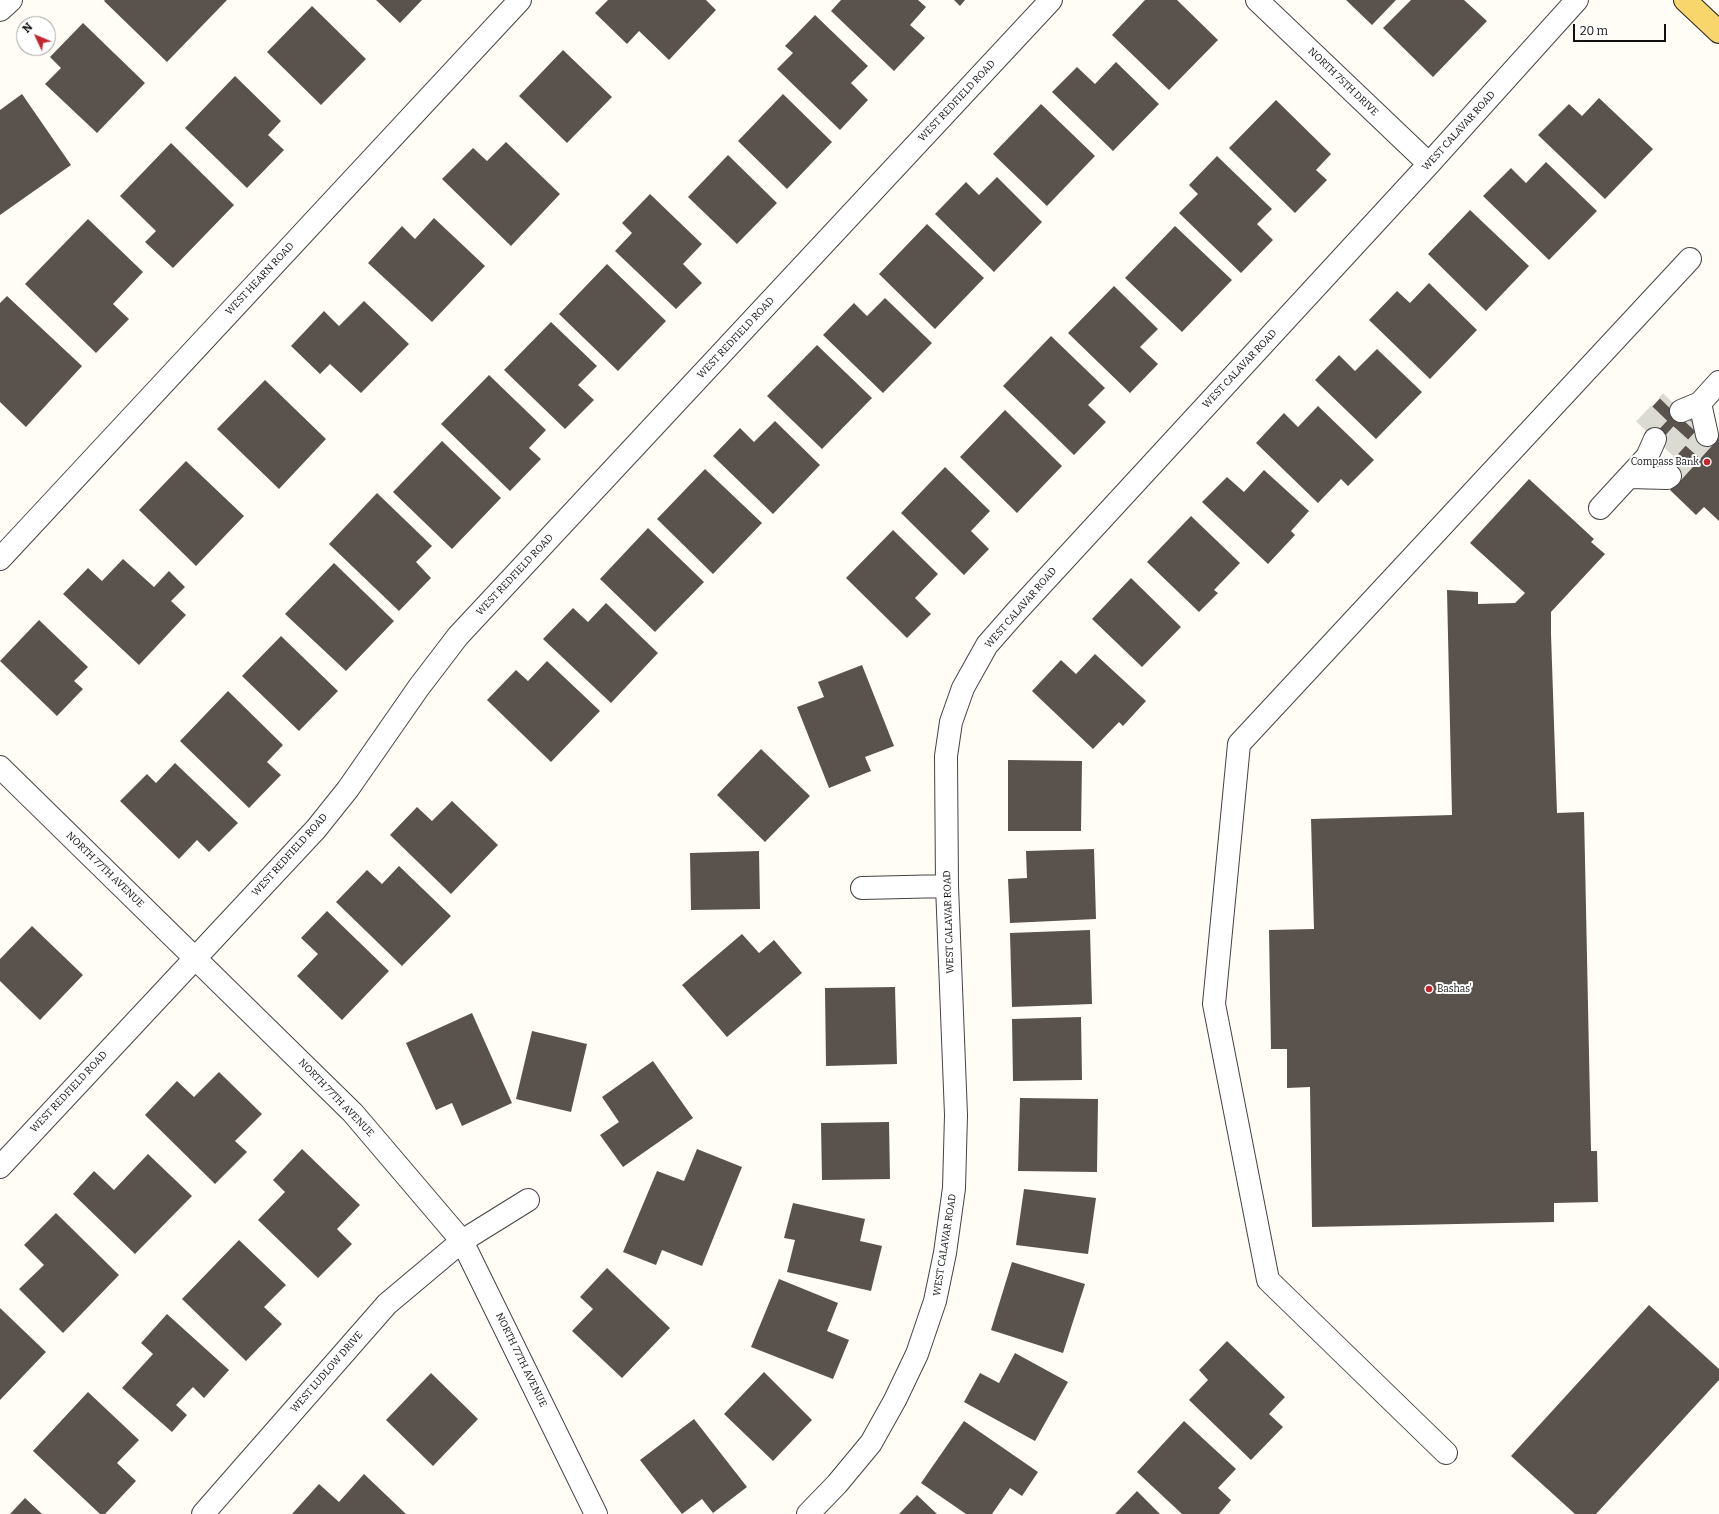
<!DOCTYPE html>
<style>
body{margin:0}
#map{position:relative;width:1719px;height:1514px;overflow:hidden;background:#fffdf5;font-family:Bitter,serif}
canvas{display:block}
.north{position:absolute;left:16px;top:16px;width:40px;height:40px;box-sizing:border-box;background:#fff;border:1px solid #a0a0a0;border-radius:50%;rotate:314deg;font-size:11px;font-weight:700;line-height:16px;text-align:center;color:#111}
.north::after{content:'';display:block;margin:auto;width:14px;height:18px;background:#c4262e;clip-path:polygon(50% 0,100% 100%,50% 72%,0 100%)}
.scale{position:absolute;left:1573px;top:24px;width:93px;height:18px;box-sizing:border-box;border:2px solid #111;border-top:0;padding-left:5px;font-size:12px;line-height:14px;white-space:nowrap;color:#111;-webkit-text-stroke:3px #fff;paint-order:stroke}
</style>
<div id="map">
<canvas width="1719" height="1514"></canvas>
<div class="north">N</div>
<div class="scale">20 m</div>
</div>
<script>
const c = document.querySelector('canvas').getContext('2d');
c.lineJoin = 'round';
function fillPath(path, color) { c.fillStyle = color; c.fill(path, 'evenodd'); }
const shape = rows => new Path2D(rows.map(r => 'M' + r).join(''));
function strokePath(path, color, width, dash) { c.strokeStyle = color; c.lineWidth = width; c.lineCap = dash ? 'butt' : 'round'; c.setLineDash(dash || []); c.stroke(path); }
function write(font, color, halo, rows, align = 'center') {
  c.font = font + ' Bitter,serif'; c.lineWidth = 4; c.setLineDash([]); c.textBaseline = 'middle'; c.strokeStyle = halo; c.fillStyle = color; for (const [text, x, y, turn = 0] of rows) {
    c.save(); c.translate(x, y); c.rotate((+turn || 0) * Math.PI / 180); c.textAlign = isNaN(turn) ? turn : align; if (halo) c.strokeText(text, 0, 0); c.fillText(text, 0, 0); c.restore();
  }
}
const building = shape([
 [105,0,227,0,167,62,104,1],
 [376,0,422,0,400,23],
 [608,0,706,0,716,10,669,60,639,31,627,44,595,13],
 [841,0,918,0,926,7,910,25,925,38,894,71,831,11],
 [954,0,965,0,960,6],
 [1145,0,1177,0,1218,40,1169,90,1112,35],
 [1346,0,1396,0,1372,25],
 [1411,0,1464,0,1487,21,1433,77,1383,28],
 [312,6,366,59,321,105,267,52],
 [815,15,868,66,851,83,868,100,840,130,777,69,793,53,785,46],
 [83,23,145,83,97,133,45,84,61,68,50,57],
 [563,50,612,97,567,143,519,96],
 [1116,62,1159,104,1113,151,1052,92,1077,67,1095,84],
 [235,76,281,121,268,135,284,150,247,188,185,128],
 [22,94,71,165,0,215,0,110],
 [783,94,832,142,787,189,738,141],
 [1599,98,1653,149,1605,199,1538,135,1569,104,1582,116],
 [1276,100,1331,154,1316,170,1327,180,1295,213,1229,148],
 [1041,104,1095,156,1047,206,993,154],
 [506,142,560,194,511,246,442,179,473,148,487,161],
 [171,143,234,205,173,268,145,242,156,231,120,196],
 [728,155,777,203,737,244,688,197],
 [1217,156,1272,209,1257,224,1273,240,1241,273,1179,213,1198,194,1189,185],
 [1546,162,1597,211,1549,260,1483,196,1511,168,1526,183],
 [997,177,1042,222,994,272,935,214,966,182,979,195],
 [650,194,702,244,683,264,702,283,676,309,615,251,632,233,622,223],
 [1470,210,1529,266,1486,311,1428,254],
 [434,218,485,266,432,322,368,263,402,226,415,239],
 [88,219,143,272,113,304,129,319,96,353,25,284],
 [927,224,984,278,935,329,879,274],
 [1175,226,1232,280,1182,332,1125,278],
 [607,264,666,321,618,371,559,314],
 [1429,283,1477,330,1430,379,1369,320,1397,291,1410,303],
 [1114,286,1158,329,1140,347,1158,364,1130,393,1068,333],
 [7,296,82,366,26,427,0,402,0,303],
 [885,298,932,343,883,393,823,335,854,303,867,316],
 [364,301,409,344,361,393,330,364,320,374,291,346,324,311,339,326],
 [551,322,597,366,578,385,594,400,565,429,504,370],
 [1051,336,1105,388,1088,405,1106,422,1074,455,1003,386],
 [817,345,872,398,822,449,767,396],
 [1377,349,1422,392,1376,439,1315,380,1339,355,1355,371],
 [489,375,546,430,529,448,541,459,510,491,441,424],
 [265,380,326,439,279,489,217,429],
 [1663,395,1715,442,1719,437,1719,521,1704,507,1696,515,1670,490,1677,482,1663,470,1675,457,1638,422],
 [1318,406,1374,460,1348,486,1341,479,1318,503,1256,443,1284,413,1298,427],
 [1005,410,1062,466,1017,513,960,457],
 [775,421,820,465,773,514,713,456,740,428,754,442],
 [442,441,501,498,452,549,393,492],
 [186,461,244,516,196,566,139,510],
 [945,467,990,511,971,531,989,549,964,575,901,513],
 [705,469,762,523,713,574,657,519],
 [1264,470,1309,511,1291,531,1295,535,1268,564,1202,502,1227,477,1244,492],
 [1529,479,1594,539,1591,542,1605,554,1551,612,1551,634,1557,813,1584,812,1591,1151,1597,1151,1598,1202,1554,1203,1554,1222,1312,1227,1310,1087,1287,1088,1287,1049,1271,1049,1269,930,1314,929,1311,819,1452,815,1447,590,1478,592,1478,604,1515,603,1525,593,1470,543],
 [377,493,432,546,416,562,431,578,399,611,329,544],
 [1191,516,1240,563,1214,590,1218,593,1199,612,1147,562],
 [648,528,704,582,655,632,600,579],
 [893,530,938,574,915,598,931,614,907,638,846,578],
 [123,559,154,587,169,571,185,587,171,601,186,615,139,665,63,594,88,568,102,581],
 [334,563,394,621,346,671,285,614],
 [1131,578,1181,627,1142,667,1092,619],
 [606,603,658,653,611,703,543,639,573,608,588,622],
 [39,620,88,667,74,681,83,689,57,716,0,661],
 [281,636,338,691,299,731,242,676],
 [1095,654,1146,701,1123,726,1119,722,1093,749,1032,691,1061,660,1076,674],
 [547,661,600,711,551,762,487,700,516,670,528,681],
 [862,665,894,746,865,757,871,771,829,788,797,707,824,697,818,682],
 [228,691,283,745,267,762,281,775,249,808,180,741],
 [761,749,810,796,765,842,717,795],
 [1008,760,1082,761,1081,831,1008,831],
 [175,763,238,823,209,852,197,840,179,859,120,801,147,774,156,783],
 [452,801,498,845,451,894,390,835,417,807,432,821],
 [1094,849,1096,919,1010,923,1008,879,1027,878,1026,851],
 [759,851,760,909,691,910,690,853],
 [399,866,451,916,402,966,336,902,367,870,382,884],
 [327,911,389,971,342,1020,297,976,318,954,301,938],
 [32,926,83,975,40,1020,0,981,0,959],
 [1090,930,1092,1004,1012,1007,1010,933],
 [742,934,759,953,774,940,802,973,727,1037,682,985],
 [895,987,897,1064,826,1066,825,988],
 [472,1013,512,1103,462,1126,452,1103,436,1110,406,1043],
 [1081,1017,1082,1080,1013,1081,1012,1019],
 [532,1031,587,1044,571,1112,516,1099],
 [653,1061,693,1118,623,1167,600,1135,619,1122,602,1097],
 [219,1072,262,1114,235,1141,247,1152,215,1184,145,1115,177,1081,194,1097],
 [1020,1098,1098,1099,1097,1172,1018,1171],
 [889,1122,890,1179,822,1180,821,1123],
 [302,1149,360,1205,337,1229,352,1244,318,1278,258,1220,285,1192,273,1180],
 [697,1149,742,1167,702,1266,662,1250,656,1265,623,1252,657,1171,684,1181],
 [148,1154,192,1196,135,1254,73,1194,94,1171,114,1190],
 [1024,1189,1096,1198,1088,1254,1016,1245],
 [793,1203,865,1219,860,1241,882,1246,871,1291,787,1272,795,1240,784,1238],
 [56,1213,119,1275,63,1333,19,1289,44,1265,24,1245],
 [239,1240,286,1285,264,1307,282,1324,246,1361,182,1299],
 [1012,1262,1085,1284,1063,1353,991,1330],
 [607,1268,670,1328,622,1378,572,1331,593,1309,580,1297],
 [779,1279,838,1303,827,1331,849,1340,833,1379,751,1347],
 [1649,1305,1719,1369,1719,1380,1596,1514,1575,1514,1511,1456],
 [0,1308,46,1352,0,1400],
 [167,1314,229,1370,204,1398,193,1387,176,1405,187,1415,172,1432,122,1388,153,1354,141,1343],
 [1227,1341,1285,1397,1269,1414,1283,1427,1251,1460,1189,1400,1208,1380,1199,1370],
 [1015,1353,1068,1382,1035,1441,964,1402,980,1373,999,1383],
 [764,1372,812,1420,773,1461,724,1414],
 [431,1373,478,1419,433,1466,386,1420],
 [88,1392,139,1440,117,1463,136,1481,105,1514,100,1514,33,1451],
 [694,1419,747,1487,713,1513,702,1499,682,1514,640,1460],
 [964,1421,1038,1472,1022,1496,1010,1488,992,1514,966,1514,921,1483],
 [1184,1421,1236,1469,1218,1488,1231,1500,1219,1514,1182,1514,1137,1472],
 [364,1474,406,1514,292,1514,319,1484,339,1502],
 [1137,1491,1160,1514,1115,1514],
 [917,1495,937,1514,899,1514],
 [25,1498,42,1514,10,1514]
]);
const minorTunnel = shape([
 [1644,429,1671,401],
 [1667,450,1692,422],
 [1670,476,1707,435]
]);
const minor = shape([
 [1257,0,1429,164],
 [0,10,11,0],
 [1700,403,1707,435],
 [1681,411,1700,403,1719,382],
 [1629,477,1667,478,1670,476],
 [1600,508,1647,457,1655,439],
 [0,559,520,0],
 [0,767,353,1113,462,1241,596,1514],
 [862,888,947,886],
 [0,1167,316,829,348,789,419,687,458,636,1051,0],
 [1446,1453,1268,1280,1214,1004,1239,744,1690,259],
 [203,1514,387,1304,462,1241,528,1200],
 [808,1514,837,1484,871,1443,895,1400,917,1354,935,1301,945,1253,954,1188,956,1115,947,886,946,756,951,722,963,688,987,645,1016,612,1429,164,1577,0]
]);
const major = shape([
 [1685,0,1719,32]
]);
const markers = [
 [1707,462,4,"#c4262e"],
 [1429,989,4,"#c4262e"]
];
const streetNames = [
 ["NORTH 75TH DRIVE",1343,82,44],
 ["WEST REDFIELD ROAD",957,101,-47],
 ["WEST CALAVAR ROAD",1459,131,-48],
 ["WEST HEARN ROAD",260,279,-47],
 ["WEST REDFIELD ROAD",736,338,-47],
 ["WEST CALAVAR ROAD",1240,369,-47],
 ["WEST REDFIELD ROAD",515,575,-47],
 ["WEST CALAVAR ROAD",1021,608,-49],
 ["WEST REDFIELD ROAD",290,855,-48],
 ["NORTH 77TH AVENUE",105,870,44],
 ["WEST CALAVAR ROAD",949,922,-92],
 ["WEST REDFIELD ROAD",69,1092,-47],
 ["NORTH 77TH AVENUE",336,1098,46],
 ["WEST CALAVAR ROAD",945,1245,-81],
 ["NORTH 77TH AVENUE",521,1360,64],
 ["WEST LUDLOW DRIVE",327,1372,-49]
];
const poiNames = [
 ["Compass Bank",1699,462],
 ["Bashas'",1437,989,"left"]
];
fillPath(building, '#5a524d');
strokePath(minorTunnel, '#dbdad3', 22, [22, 11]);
strokePath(minor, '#444', 24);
strokePath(major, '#222', 24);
strokePath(minor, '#fff', 22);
strokePath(major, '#f9d66b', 22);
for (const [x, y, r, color] of markers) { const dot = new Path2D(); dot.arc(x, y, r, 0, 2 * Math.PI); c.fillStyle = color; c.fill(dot); strokePath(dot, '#fff', 1.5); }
write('10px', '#111', '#fff', streetNames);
write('10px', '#111', '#fff', poiNames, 'right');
</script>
